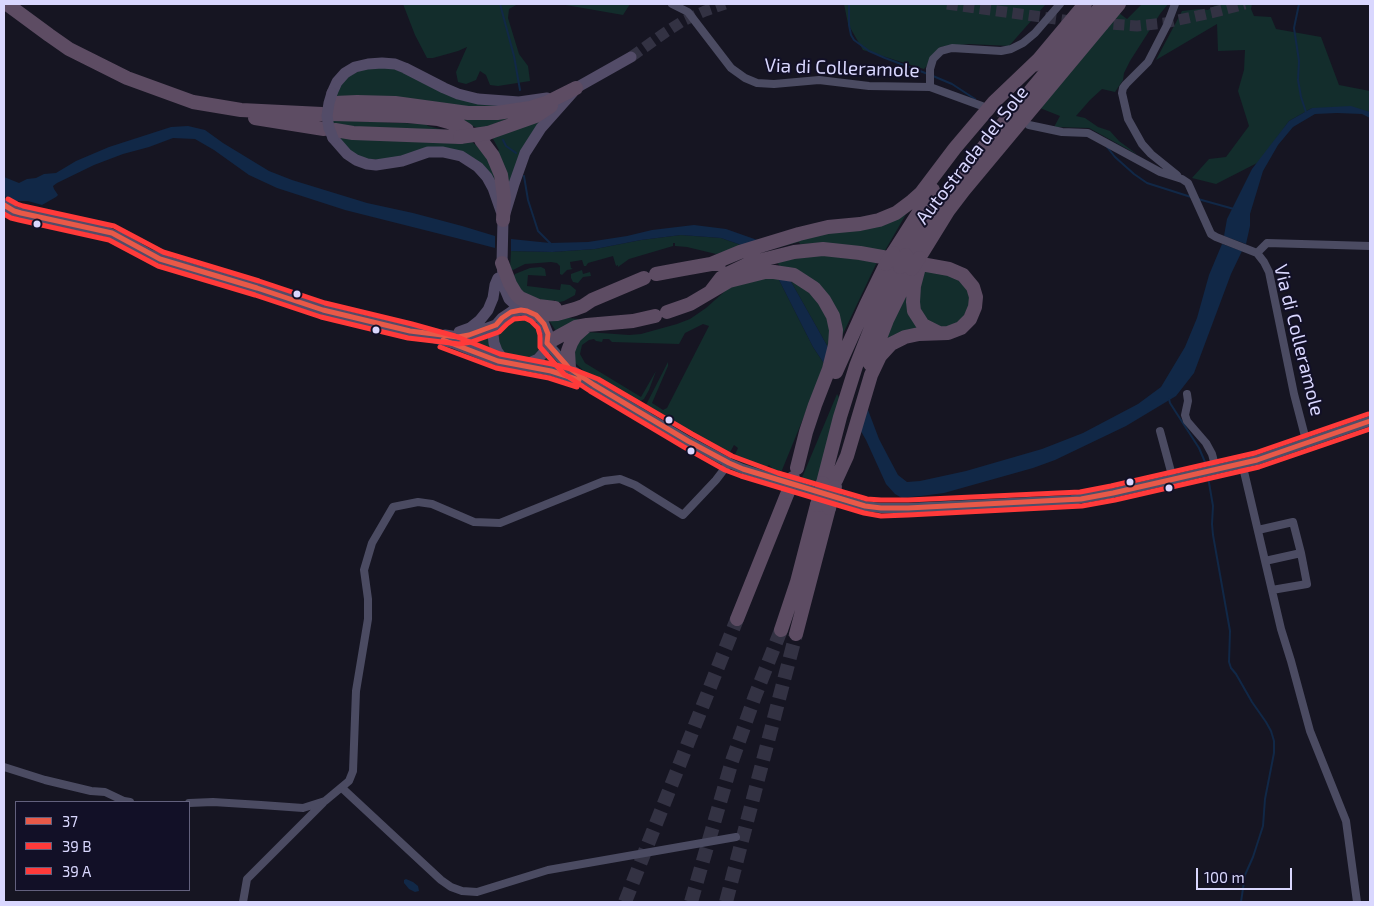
<!DOCTYPE html>
<style>
body{margin:0}
#map{position:relative;width:1374px;height:906px;overflow:hidden;background:#161522;font-family:"Exo 2",sans-serif}
canvas{display:block}
.frame{position:absolute;inset:0;border:5px solid #d9d7fe;pointer-events:none}
.legend{position:absolute;left:15px;top:801px;width:175px;height:90px;box-sizing:border-box;background:#121027;border:1px solid #62607d;margin:0;padding:6px 9px;list-style:none;font-size:15px;color:#d9d7fe}
.legend li{display:flex;align-items:center;gap:10px;height:25px}
.legend b{width:25px;border:1px solid #62607d}
.scale{position:absolute;left:1196px;top:868px;width:96px;height:22px;box-sizing:border-box;border:2px solid #d9d7fe;border-top:0;padding-left:6px;font-size:15px;line-height:18px;white-space:nowrap;color:#d9d7fe;-webkit-text-stroke:4px #121027;paint-order:stroke}
</style>
<div id="map">
<canvas width="1374" height="906"></canvas>
<div class="frame"></div>
<ul class="legend">
<li><b style="height:6px;background:#e85948"></b>37</li>
<li><b style="height:6px;background:#ff3a3a"></b>39 B</li>
<li><b style="height:6px;background:#ff3a3a"></b>39 A</li>
</ul>
<div class="scale">100 m</div>
</div>
<script>
const c = document.querySelector('canvas').getContext('2d');
c.lineJoin = 'round';
function fillPath(path, color) { c.fillStyle = color; c.fill(path, 'evenodd'); }
const shape = rows => new Path2D(rows.map(r => 'M' + r).join(''));
function strokePath(path, color, width, dash) { c.strokeStyle = color; c.lineWidth = width; c.lineCap = dash ? 'butt' : 'round'; c.setLineDash(dash || []); c.stroke(path); }
function write(font, color, halo, rows, align = 'center') {
  c.font = font + ' "Exo 2",sans-serif'; c.lineWidth = 4; c.setLineDash([]); c.textBaseline = 'middle'; c.strokeStyle = halo; c.fillStyle = color; for (const [text, x, y, turn = 0] of rows) {
    c.save(); c.translate(x, y); c.rotate((+turn || 0) * Math.PI / 180); c.textAlign = isNaN(turn) ? turn : align; if (halo) c.strokeText(text, 0, 0); c.fillText(text, 0, 0); c.restore();
  }
}
const green = shape([
 [403,4,518,4,509,9,508,18,519,54,528,66,530,81,498,86,490,85,486,75,480,71,476,80,466,84,458,82,456,72,467,47,458,51,433,58,427,58,415,35],
 [560,4,630,4,623,15],
 [844,4,1046,4,1009,46,969,44,940,47,933,59,924,69,863,50,848,24],
 [1142,4,1168,4,1160,14,1130,61,1124,73,1123,80,1115,92,1102,89,1090,100,1076,116,1085,118,1098,127,1110,131,1119,141,1138,155,1089,128,1054,127,1060,116,1040,108,1119,13,1127,19],
 [1226,4,1252,4,1251,9,1254,16,1271,17,1276,29,1321,37,1339,85,1370,91,1370,112,1312,108,1289,121,1259,162,1216,184,1192,178,1209,159,1226,157,1249,126,1238,91,1244,70,1245,50,1218,51,1217,24,1156,60,1182,11,1199,9,1208,10,1214,6],
 [367,67,388,67,503,106,502,110,368,96,335,96,339,87,347,77],
 [439,112,527,112,480,129],
 [549,112,509,185,497,152,499,150,492,137],
 [332,120,426,124,428,126,452,132,334,128],
 [336,136,471,141,482,150,489,160,498,182,458,152,383,160,367,159,354,154],
 [909,209,883,254,828,243,800,244,799,242,776,248,776,246],
 [681,235,721,238,744,246,716,254,687,247,675,246,675,243,673,243,673,246,629,259,618,267,618,265,616,266,613,256,588,263,586,266,584,266,582,260,570,262,571,268,573,269,567,270,562,275,560,274,560,266,557,263,551,262,525,264,513,270,510,269,511,251,552,252,595,249,641,240],
 [813,256,830,256,877,262,842,336,838,315,780,267,777,262,786,260],
 [541,267,545,269,546,276,528,275,527,286,560,290,561,284,570,285,576,290,575,295,564,301,555,303,555,300,550,302,524,295,512,279,515,274,530,268],
 [921,269,947,273,965,282,971,304,958,326,938,328,919,314],
 [582,270,583,274,590,272,591,276,583,277,578,283,573,282,571,278,571,274],
 [777,276,813,347,825,365,780,475,770,471,772,468,769,465,763,469,757,470,733,459,738,448,734,445,728,456,699,441,647,409,646,405,648,401,668,362,668,366,652,403,663,410,667,408,709,326,703,324,685,333,679,344,612,342,609,339,603,339,602,342,596,341,594,339,589,340,582,345,580,354,585,363,641,397,656,371,649,390,644,399,637,403,584,371,574,362,573,355,577,344,587,332,629,335,641,334,677,324,690,319,706,308,733,284],
 [789,278,812,291,830,319,829,349],
 [908,290,923,328,886,341,893,319],
 '498 338a22 22 0 1 1 44 0a22 22 0 1 1-44 0Z',
 [560,317,578,319,578,321,556,331,548,319],
 [489,332,491,352,449,338],
 [550,351,582,378,543,365,543,361],
 [837,394,840,399,818,486,801,480]
]);
const water = shape([
 [1351,106,1370,112,1370,118,1362,114,1337,113,1315,114,1293,127,1278,145,1263,171,1250,214,1250,226,1246,244,1224,236,1227,219,1252,169,1289,121,1312,108],
 [188,126,205,130,223,143,269,171,292,180,367,203,413,213,462,226,495,236,495,248,472,242,345,210,277,188,249,175,214,150,195,139,173,138,149,147,123,154,94,165,57,183,53,186,54,189,58,195,56,197,42,205,28,201,15,201,4,196,4,177,19,183,27,179,36,178,44,174,56,173,76,161,109,147,171,127],
 [694,225,726,229,760,241,744,246,721,238,681,235,641,240,595,249,552,252,511,251,511,239,550,243,588,242,627,236,652,230],
 [1222,244,1242,251,1231,274,1194,373,1176,396,1126,426,1055,460,1033,468,944,493,921,496,902,498,895,494,886,484,866,440,858,426,865,402,879,439,890,460,898,475,907,482,920,481,966,471,1042,449,1083,433,1138,404,1161,387,1185,347,1197,318,1209,275],
 [777,276,789,278,829,349,825,365,813,347],
 [406,879,413,882,418,886,419,891,415,892,409,889,404,883,404,880]
]);
const stream = shape([
 [500,4,514,56,520,90],
 [849,4,849,25,851,35,854,40,869,51,885,58,928,74],
 [1299,4,1294,28,1299,61,1298,80,1301,97,1306,112],
 [933,76,952,84,975,99],
 [503,140,506,146,516,153],
 [1107,147,1115,157,1134,174,1147,183,1191,197],
 [524,176,528,200,538,231,551,244],
 [1198,199,1234,209],
 [1169,399,1170,403,1199,448,1205,462],
 [1208,477,1213,506,1212,524,1213,535,1230,631,1229,662,1231,668,1236,674,1252,702,1266,722,1271,731,1274,741,1274,753,1265,799,1263,826,1253,857,1245,875,1241,902]
]);
const minorTunnel = shape([
 [987,108,1011,118]
]);
const primaryTunnel = shape([
 [947,4,1078,22],
 [1097,23,1137,26,1165,23,1215,12,1245,4],
 [631,57,666,32,683,21,705,11,725,4]
]);
const motorwayTunnel = shape([
 [625,902,737,619],
 [691,902,732,761,755,696,781,630],
 [726,902,796,634]
]);
const minor = shape([
 [672,4,688,12,731,68,745,78,757,83,774,84,819,80,869,86,930,87,982,106],
 [1175,4,1167,25,1148,62,1126,84,1123,88,1122,93,1128,119,1142,144,1151,154,1177,175],
 [930,87,930,69,933,59,941,51,952,48,1001,51,1011,49,1023,43,1035,33,1060,4],
 [1029,125,1062,132,1088,133,1160,172,1182,179,1188,183,1211,234,1216,237,1257,253,1264,262,1269,272,1294,394,1307,444],
 [1257,253,1267,243,1370,246],
 [1187,394,1188,401,1185,415,1187,421,1206,443,1212,454,1216,469],
 [1160,431,1173,479],
 [1242,463,1281,629,1291,661,1310,731,1346,821,1357,902],
 [1258,530,1293,522,1301,553,1307,584,1272,590],
 [1265,561,1301,553],
 [4,767,45,780,91,791,105,792,124,801,130,802],
 [342,788,441,880,451,887,462,891,477,892,548,870,736,837],
 [189,803,213,802,261,805,303,808,325,801,349,781,353,771,356,691,368,619,368,599,364,570,372,543,393,507,418,502,432,504,474,522,500,523,604,481,620,479,635,485,683,515,716,480,729,463],
 [243,902,247,879,323,803]
]);
const secondary = shape([
 [547,343,569,368,594,385,688,441,729,463,743,469,813,491,865,506,881,508,908,508,1072,500,1113,493,1257,460,1370,421],
 [521,365,551,371,581,381]
]);
const primary = shape([
 [569,91,576,88,631,57],
 [332,93,337,82,345,73,355,67,368,64,382,63,395,64,405,68,444,88,458,94,478,99,519,102,547,98],
 [333,138,347,154,356,160,367,164,376,165,402,161,428,152,443,152,461,156,478,167,487,177,493,188,501,211],
 [4,205,14,211,21,213,104,231,119,237,149,254,172,263,257,288,323,310,355,318,410,331,453,343,498,361,515,365,525,365,538,359,544,352,547,343,548,334,544,324,540,318,532,313,521,310,511,312,502,318,496,325,493,334,494,343,497,351,502,358,509,363],
 [521,310,509,299,504,287,502,263,503,220,514,184,525,153,541,128,573,92],
 [459,332,470,328,480,320,488,310,493,298,495,285,498,278],
 [445,335,458,337,469,335,496,325]
]);
const motorway = shape([
 [7,4,49,35,69,49,127,78,193,102,241,110,322,114],
 [1034,65,1085,4],
 [334,103,357,102,395,103,468,113,497,113,530,108,546,103,576,88],
 [333,114,408,116,438,119,459,125,467,130],
 [255,118,324,129],
 [335,130,353,133,460,137],
 [488,133,536,116,551,106],
 [481,140,493,156,501,175,504,197,503,220],
 [893,253,933,190],
 [906,255,923,227,956,180,1103,4],
 [919,258,948,211,964,190,1119,4],
 [502,263,510,284,516,294,520,298,538,306,555,308],
 [711,264,740,252,799,234,828,227,860,224,879,220,896,213,912,201,921,193,955,148,994,102,1039,59],
 [918,271,914,286,913,302,914,311,923,325,939,333],
 [656,274,683,269,711,264,719,264],
 [711,291,721,278,729,273,750,263,794,252,823,249,860,253,949,269,963,275,973,287,976,297,975,307,970,319,961,328,948,333,919,334,905,337,891,344,880,356,871,375,847,456,836,480],
 [667,312,690,304,729,281,765,272,774,272,794,275,814,288,824,300,833,316,836,330,835,345,829,369,815,405,806,432,797,468],
 [536,315,557,314,575,309,583,306,592,300,644,278],
 [547,343,576,327,587,325,633,321,655,316],
 [870,364,887,320,912,269],
 [569,368,568,351,571,343,575,336,585,327],
 [836,372,866,305,886,264],
 [823,483,840,417,856,366,876,315,900,267],
 [737,619,788,492],
 [781,630,797,582,817,505],
 [796,634,829,508]
]);
const primaryBridge = shape([
 [332,93,329,103,327,116,329,128,333,138]
]);
const motorwayBridge = shape([
 [460,137,488,133],
 [886,264,893,253],
 [900,267,906,255],
 [912,269,919,258],
 [788,492,793,478],
 [817,505,823,483],
 [829,508,835,487]
]);
const bus1 = shape([
 [4,205,14,211,21,213,112,233,160,259,257,288,323,310,410,331,458,337,469,335,496,325,502,318,511,312,521,310,527,311,536,315,544,324,548,334,547,343,569,368,594,385,688,441,729,463,743,469,865,506,881,508,908,508,1081,499,1113,493,1257,460,1370,421],
 [443,340,498,361,551,371,579,380]
]);
const bus2 = shape([
 [4,214,11,218,19,220,109,240,158,266,255,295,321,317,408,338,459,344,471,342,499,332,507,324,514,319,525,318,531,321,538,328,540,335,540,347,564,374,590,391,684,447,725,470,741,476,864,513,881,516,908,515,1082,506,1115,500,1259,467,1370,429],
 [440,347,496,368,549,378,577,387]
]);
const bus3 = shape([
 [8,199,17,204,23,206,114,226,163,252,259,281,325,303,412,324,455,336,500,354,552,364,575,370,598,379,692,434,732,456,778,473,867,499,881,500,908,500,1080,492,1111,486,1255,453,1368,414]
]);
const markers = [
 [37,224,4.5,"#d9d7fe"],
 [297,294,4.5,"#d9d7fe"],
 [376,330,4.5,"#d9d7fe"],
 [669,420,4.5,"#d9d7fe"],
 [691,451,4.5,"#d9d7fe"],
 [1130,482,4.5,"#d9d7fe"],
 [1169,488,4.5,"#d9d7fe"]
];
const streetNames = [
 ["Via di Colleramole",842,68,2],
 ["Autostrada del Sole",972,155,-52],
 ["Via di Colleramole",1299,340,76]
];
fillPath(green, '#132d2c');
fillPath(water, '#112847');
strokePath(stream, '#112847', 2);
strokePath(minorTunnel, '#333243', 8, [8, 4]);
strokePath(primaryTunnel, '#333243', 11, [11, 5.5]);
strokePath(motorwayTunnel, '#333243', 14, [14, 7]);
strokePath(minor, '#4b4b62', 8);
strokePath(secondary, '#4e4f68', 10);
strokePath(primary, '#534c68', 11);
strokePath(motorway, '#5d4c63', 14);
strokePath(primaryBridge, '#534c68', 11);
strokePath(motorwayBridge, '#5d4c63', 14);
strokePath(bus1, '#e85948', 5);
strokePath(bus2, '#ff3a3a', 5);
strokePath(bus3, '#ff3a3a', 5);
for (const [x, y, r, color] of markers) { const dot = new Path2D(); dot.arc(x, y, r, 0, 2 * Math.PI); c.fillStyle = color; c.fill(dot); strokePath(dot, '#121027', 2); }
write('19px', '#d9d7fe', '#121027', streetNames);
</script>
